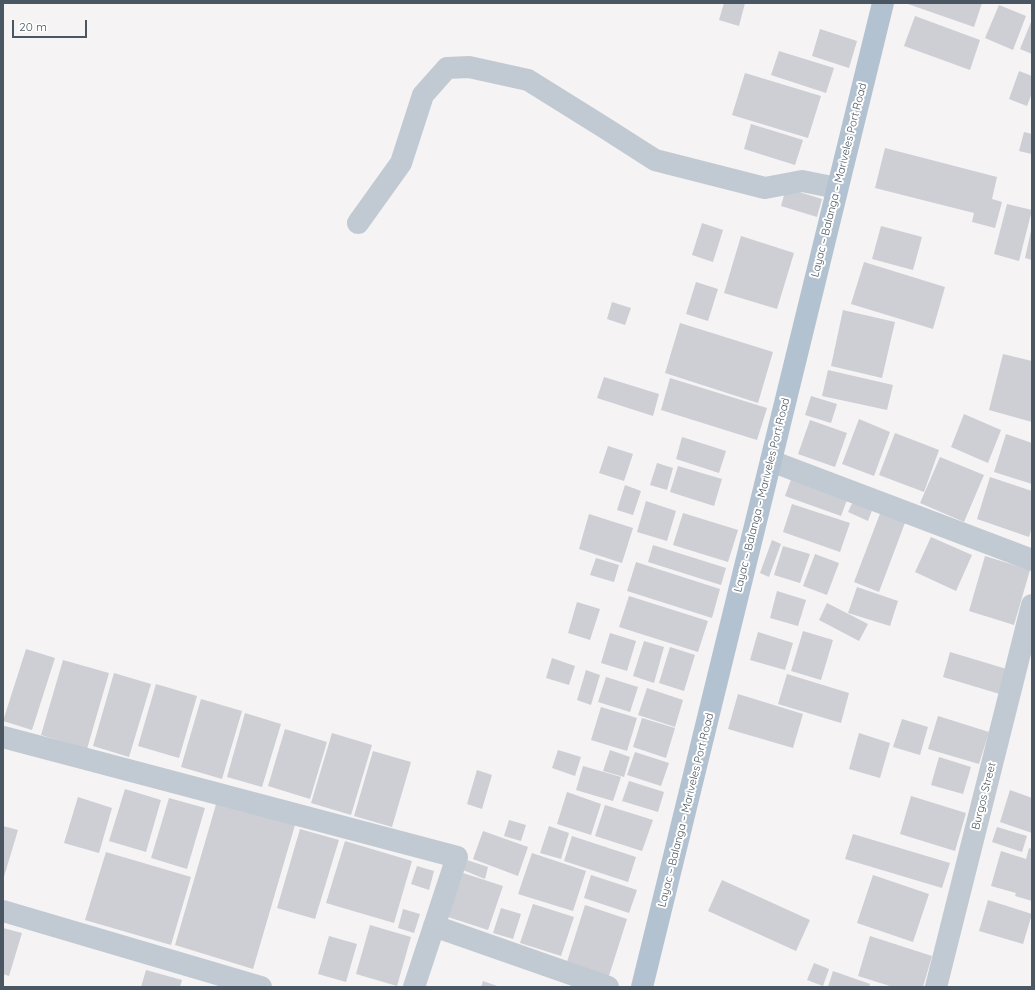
<!DOCTYPE html>
<meta charset="utf-8">
<style>
body{margin:0}
#map{position:relative;width:1035px;height:990px;overflow:hidden;background:#f5f3f3;font-family:Quicksand,sans-serif}
canvas{display:block}
.frame{position:absolute;inset:0;border:4px solid #4a5661;pointer-events:none}
.scale{position:absolute;left:12px;top:20px;width:75px;height:18px;box-sizing:border-box;border:2px solid #4a5661;border-top:0;padding-left:5px;font-size:12px;line-height:14px;white-space:nowrap;color:#4a5661;-webkit-text-stroke:3px #fff;paint-order:stroke}
</style>
<div id="map">
<canvas width="1035" height="990"></canvas>
<div class="frame"></div>
<div class="scale">20 m</div>
</div>
<script>
const c = document.querySelector('canvas').getContext('2d');
c.lineJoin = 'round';
function fillPath(path, color) { c.fillStyle = color; c.fill(path, 'evenodd'); }
const shape = rows => new Path2D(rows.map(r => 'M' + r).join(''));
function strokePath(path, color, width, dash) { c.strokeStyle = color; c.lineWidth = width; c.lineCap = dash ? 'butt' : 'round'; c.setLineDash(dash || []); c.stroke(path); }
function write(font, color, halo, rows, align = 'center') {
  c.font = font + ' Quicksand,sans-serif'; c.lineWidth = 4; c.setLineDash([]); c.textBaseline = 'middle'; c.strokeStyle = halo; c.fillStyle = color; for (const [text, x, y, turn = 0] of rows) {
    c.save(); c.translate(x, y); c.rotate((+turn || 0) * Math.PI / 180); c.textAlign = isNaN(turn) ? turn : align; if (halo) c.strokeText(text, 0, 0); c.fillText(text, 0, 0); c.restore();
  }
}
const building = shape([
 [724,3,745,3,739,26,719,20],
 [905,3,982,3,974,27],
 [999,5,1026,16,1013,50,985,38],
 [915,16,980,40,970,70,904,46],
 [1031,22,1032,23,1032,54,1020,49],
 [820,29,857,41,849,68,812,56],
 [779,51,834,68,826,93,771,75],
 [1019,71,1032,76,1032,93,1027,106,1009,99],
 [745,73,821,96,808,138,732,115],
 [751,124,803,140,795,165,744,149],
 [1024,132,1032,134,1032,154,1019,151],
 [885,148,997,177,992,199,1002,202,995,228,972,222,974,213,875,188],
 [786,188,822,199,817,217,781,206],
 [1007,204,1032,210,1019,261,994,254],
 [702,223,723,230,713,262,692,255],
 [881,226,922,237,913,270,872,259],
 [1031,231,1032,231,1032,260,1025,258],
 [741,236,794,253,777,309,724,293],
 [864,262,945,287,933,329,851,304],
 [696,282,718,289,708,321,686,314],
 [612,302,631,308,625,325,607,319],
 [843,310,895,322,882,378,831,366],
 [680,323,773,352,758,403,665,373],
 [1003,354,1032,361,1032,422,989,410],
 [828,370,893,385,887,410,822,396],
 [604,377,659,394,653,416,597,398],
 [670,378,767,408,757,440,661,410],
 [811,396,837,404,831,423,805,415],
 [964,414,1001,430,988,463,951,447],
 [859,419,890,432,874,476,842,464],
 [810,420,847,433,835,467,798,454],
 [895,433,939,450,924,492,879,475],
 [1006,434,1032,443,1032,484,994,472],
 [682,437,726,451,719,473,676,459],
 [608,446,633,454,624,481,599,473],
 [940,457,984,475,964,522,920,503],
 [657,463,673,468,667,490,650,485],
 [678,466,722,479,714,506,670,492],
 [794,471,850,492,841,516,785,496],
 [990,477,1032,491,1032,527,1029,537,977,519],
 [625,485,641,491,633,515,617,510],
 [855,497,874,505,868,521,848,512],
 [646,501,676,511,667,541,637,532],
 [792,504,850,523,840,552,783,532],
 [881,511,906,520,879,592,854,582],
 [683,513,738,530,728,562,673,545],
 [589,514,633,528,622,563,579,549],
 [931,537,972,555,956,591,915,572],
 [772,540,781,544,769,577,760,573],
 [653,545,726,568,721,585,648,562],
 [783,546,810,554,800,583,774,575],
 [815,554,839,563,827,595,803,586],
 [985,556,1030,570,1014,625,969,611],
 [596,558,619,565,614,582,590,575],
 [636,562,720,589,712,618,627,591],
 [857,587,898,601,890,626,848,613],
 [777,591,806,600,798,626,770,618],
 [629,596,708,621,698,652,619,627],
 [577,602,600,609,590,640,568,633],
 [827,603,868,624,859,641,819,620],
 [803,631,833,640,821,680,791,671],
 [758,632,793,643,785,670,750,660],
 [610,633,636,641,627,671,601,663],
 [644,641,664,647,654,683,633,676],
 [670,647,695,655,684,691,659,683],
 [26,649,55,658,32,730,3,721],
 [950,652,1010,670,1003,695,943,677],
 [552,658,575,666,569,685,546,678],
 [63,660,109,673,87,749,41,735],
 [586,670,600,675,591,705,577,700],
 [114,673,151,684,129,757,93,746],
 [787,674,849,693,841,723,778,704],
 [606,677,638,687,630,712,598,702],
 [156,684,197,696,179,758,138,746],
 [647,688,683,700,675,727,638,715],
 [738,694,803,714,793,748,728,729],
 [201,699,242,711,222,779,181,767],
 [601,707,637,718,627,751,591,740],
 [245,713,281,724,262,787,227,777],
 [938,716,989,732,979,764,928,749],
 [642,718,675,728,666,758,633,747],
 [902,719,928,727,920,755,893,747],
 [285,729,327,742,310,799,268,786],
 [332,733,372,745,351,815,311,803],
 [859,733,890,743,880,778,849,769],
 [558,750,581,757,575,776,552,768],
 [610,750,630,757,624,777,603,771],
 [373,751,411,762,392,827,354,816],
 [635,752,669,763,661,786,627,775],
 [939,757,971,767,963,794,931,785],
 [583,766,621,777,613,801,576,790],
 [477,770,492,775,482,809,467,804],
 [629,781,664,792,658,812,622,801],
 [125,789,161,800,146,852,109,841],
 [1010,790,1032,798,1032,833,1000,822],
 [567,792,601,804,591,835,557,824],
 [911,796,966,813,955,851,900,834],
 [78,797,112,808,99,853,64,843],
 [169,798,205,808,187,869,151,858],
 [217,801,295,825,253,969,175,945],
 [605,805,653,820,642,851,595,836],
 [509,820,526,825,521,841,504,836],
 [3,826,18,830,3,880],
 [549,826,569,833,561,859,540,853],
 [997,827,1027,836,1022,852,992,842],
 [300,829,339,840,315,919,277,908],
 [483,831,528,847,518,876,473,859],
 [853,834,950,863,942,888,845,859],
 [572,836,636,857,628,882,564,861],
 [345,841,412,861,394,923,326,903],
 [1029,848,1032,849,1032,901,1015,896,1016,893,991,886,1001,851,1026,859],
 [106,852,191,877,171,945,85,920],
 [532,853,586,871,573,911,518,894],
 [467,860,488,867,485,879,463,870],
 [417,866,434,871,429,890,411,884],
 [463,873,503,886,488,930,448,917],
 [591,875,637,890,629,913,584,898],
 [873,875,929,894,913,942,857,923],
 [722,880,810,920,796,951,708,911],
 [988,900,1032,914,1023,944,979,931],
 [533,904,574,917,561,956,520,943],
 [585,905,627,919,608,979,566,965],
 [501,908,521,914,513,939,493,933],
 [403,909,420,914,414,933,398,928],
 [370,925,411,937,397,986,356,974],
 [3,928,22,933,9,976,3,974],
 [329,936,357,944,346,982,318,974],
 [870,936,932,956,923,987,893,987,858,976],
 [814,963,829,969,823,986,807,980],
 [146,970,182,980,180,987,141,987],
 [833,971,870,984,869,987,828,987],
 [483,981,500,987,481,987]
]);
const minor = shape([
 [358,223,401,163,423,95,447,68,469,67,528,80,605,128,655,160,765,188,802,181,837,188],
 [771,461,1032,560],
 [3,737,457,857,414,987],
 [3,911,261,987],
 [434,926,608,987],
 [936,987,1032,605]
]);
const major = shape([
 [642,987,883,3]
]);
const streetNames = [
 ["Layac – Balanga – Mariveles Port Road",839,180,-76],
 ["Layac – Balanga – Mariveles Port Road",762,495,-76],
 ["Burgos Street",984,796,-76],
 ["Layac – Balanga – Mariveles Port Road",686,810,-76]
];
fillPath(building, '#cdcfd5');
strokePath(minor, '#c1cad2', 22);
strokePath(major, '#b3c2d1', 22);
write('11px', '#4a5661', '#fff', streetNames);
</script>
